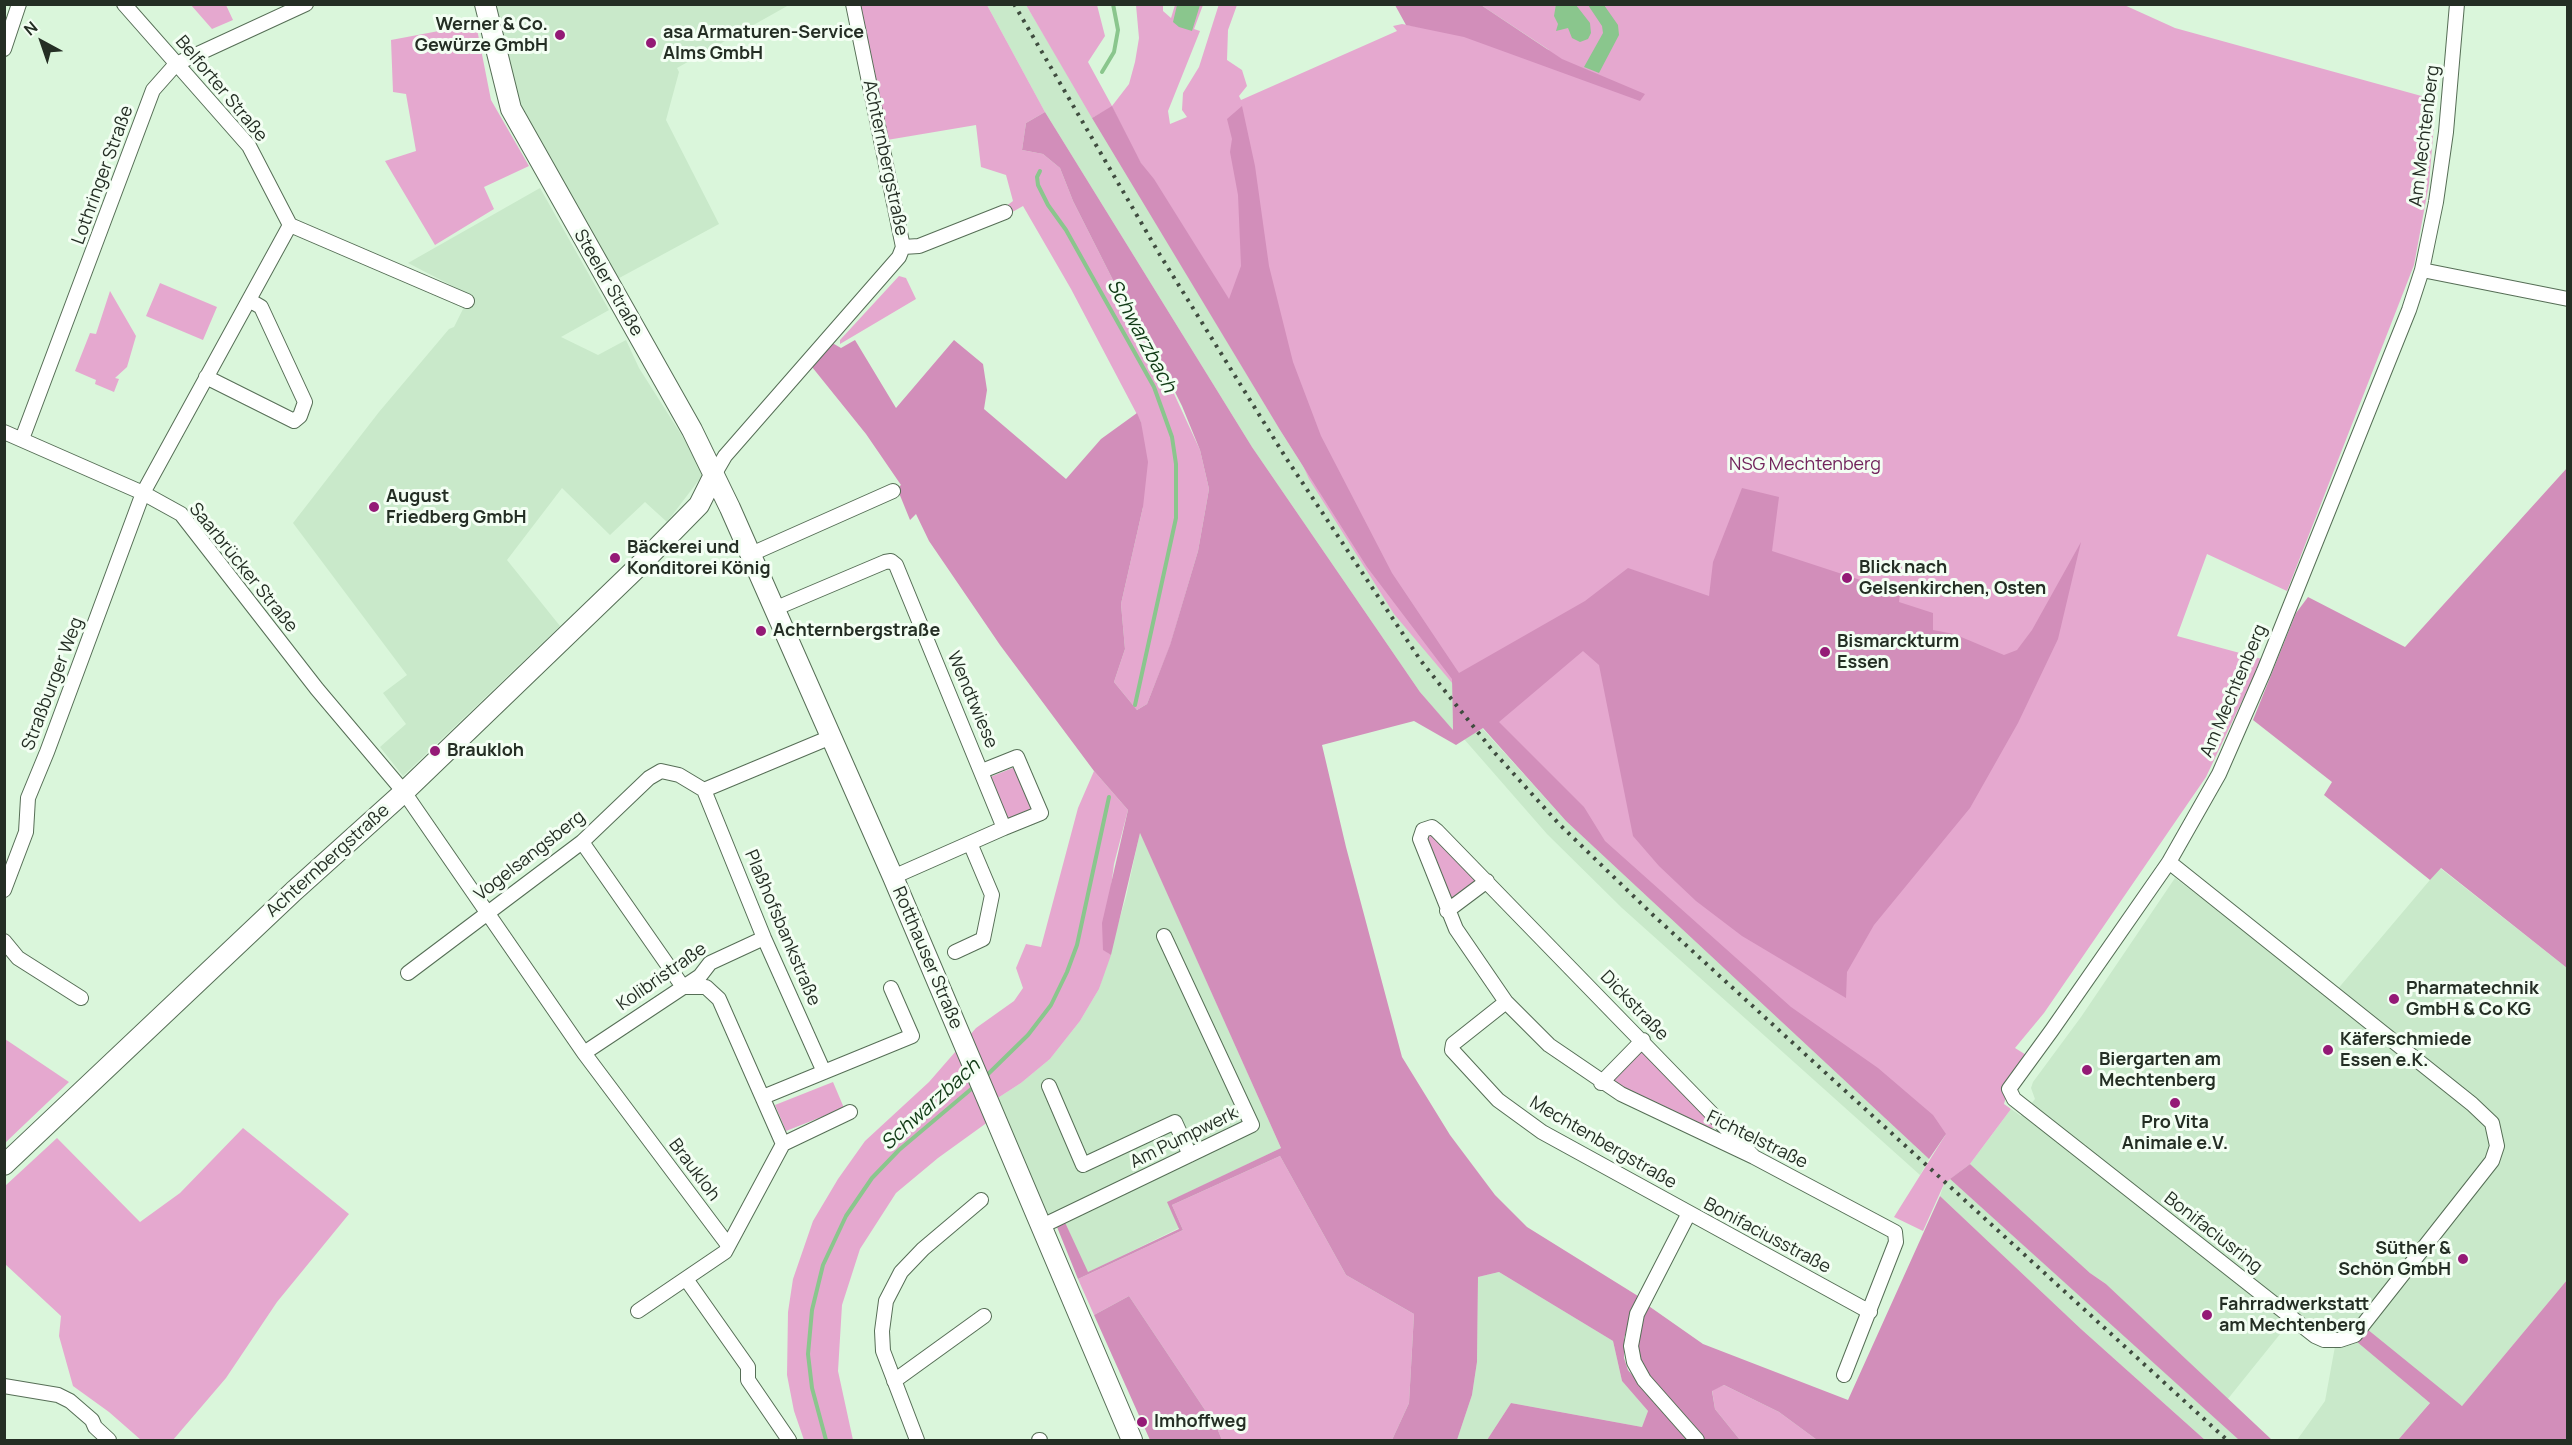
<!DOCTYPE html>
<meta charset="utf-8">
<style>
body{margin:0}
#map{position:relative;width:2572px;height:1445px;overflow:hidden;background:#daf6db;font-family:Manrope,sans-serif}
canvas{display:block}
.frame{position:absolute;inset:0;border:6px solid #242e24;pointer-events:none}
.north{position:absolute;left:12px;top:12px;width:60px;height:60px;-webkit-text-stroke:4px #f3fef3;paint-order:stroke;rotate:320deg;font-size:16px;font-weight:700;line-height:24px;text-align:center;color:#242e24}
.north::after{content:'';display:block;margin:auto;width:21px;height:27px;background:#242e24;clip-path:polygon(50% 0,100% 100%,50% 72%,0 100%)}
</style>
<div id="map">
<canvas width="2572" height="1445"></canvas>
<div class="frame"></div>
<div class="north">N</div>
</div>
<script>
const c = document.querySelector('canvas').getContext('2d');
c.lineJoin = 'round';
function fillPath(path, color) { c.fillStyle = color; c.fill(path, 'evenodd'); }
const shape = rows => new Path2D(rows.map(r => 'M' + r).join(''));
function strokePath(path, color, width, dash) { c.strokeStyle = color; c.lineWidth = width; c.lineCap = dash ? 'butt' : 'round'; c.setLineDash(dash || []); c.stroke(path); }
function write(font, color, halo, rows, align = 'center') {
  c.font = font + ' Manrope,sans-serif'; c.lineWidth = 6; c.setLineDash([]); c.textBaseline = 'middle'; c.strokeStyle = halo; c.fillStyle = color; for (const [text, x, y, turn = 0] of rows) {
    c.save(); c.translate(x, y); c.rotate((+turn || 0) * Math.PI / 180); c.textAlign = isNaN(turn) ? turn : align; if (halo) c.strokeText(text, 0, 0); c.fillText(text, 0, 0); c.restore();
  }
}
const built = shape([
 [489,5,789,5,677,68,679,72,666,120,719,224,610,283,520,119],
 [987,5,1026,5,1280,430,1367,567,1452,679,1453,731,1420,692,1252,447,1045,112],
 [540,188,609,310,561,337,598,355,626,340,639,368,705,472,667,522,645,502,610,535,562,488,507,560,560,626,403,776,380,747,406,724,383,693,407,675,293,523,379,412,449,329,454,327,470,295,408,263],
 [1482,728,1566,821,1929,1159,1920,1175,1622,908,1547,834,1464,739],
 [1140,832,1281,1148,1168,1202,1179,1228,1087,1273,1063,1218,1041,1226,990,1103,1021,1083,1050,1059,1080,1021,1099,989,1126,897],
 [2440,868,2567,968,2567,1280,2462,1406,2440,1391,2398,1440,2297,1440,2325,1401,2336,1341,2293,1318,2227,1400,2106,1284,2090,1273,1970,1164,2011,1109,2021,1116,2035,1099,2031,1088,2033,1082,2081,1017,2175,878,2331,997],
 [1950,1179,2099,1312,2239,1440,2205,1440,2081,1329,1940,1196,1944,1184],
 [1499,1272,1613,1341,1622,1381,1648,1411,1642,1427,1511,1403,1487,1440,1457,1440,1472,1395,1477,1362,1478,1277]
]);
const green = shape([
 [1219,4,1237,5,1228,30,1227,60,1242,70,1247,86,1239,96,1241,100,1397,31,1393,26,1402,24,1549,50,1481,5,2122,4,2175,28,2436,100,2429,184,2414,265,2287,591,2207,554,2177,636,2262,659,2206,777,2044,1013,2015,1048,2031,1058,2008,1089,2004,1104,2011,1109,1970,1164,1944,1184,1923,1231,1894,1217,1946,1134,1937,1142,1630,872,1480,716,1394,614,1309,479,1284,423,1134,151,1112,107,1092,118,1026,5,1097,5,1105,36,1088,62,1112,106,1129,84,1135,62,1139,38,1136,5,1163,5,1163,11,1171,18,1175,5,1203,5,1194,29,1200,31,1168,111,1170,124,1187,117,1182,110,1183,93,1199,67],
 [191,5,226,5,233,20,212,29],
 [861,5,987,5,1045,112,1026,123,1022,150,1043,154,1060,168,1073,201,1120,294,1152,346,1200,450,1209,489,1198,551,1170,646,1147,704,1137,710,1114,682,1125,649,1121,604,1143,507,1141,422,1071,289,1023,206,1007,215,1005,207,1013,201,1006,175,981,167,976,125,887,140,859,13],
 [476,24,491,100,529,166,484,187,494,209,435,245,385,161,416,151,406,94,393,92,391,40],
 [899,276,906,278,916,299,840,344,840,340],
 [160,283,217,307,203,340,146,316],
 [110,291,136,336,127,367,115,378,119,379,114,392,95,384,96,380,75,371,90,333,96,334],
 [1015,767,1033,810,1008,821,990,777],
 [1094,771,1128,810,1114,864,1103,949,1111,955,1099,989,1080,1021,1050,1059,1021,1083,990,1103,992,1119,938,1158,896,1193,860,1249,842,1305,838,1371,853,1440,804,1440,794,1411,787,1375,788,1312,793,1279,813,1221,838,1179,865,1141,929,1082,976,1028,1014,1001,1023,988,1016,968,1026,944,1041,947,1078,808],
 [1431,833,1475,878,1474,883,1451,900,1426,839],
 [5,1039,69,1082,5,1143],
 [1642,1050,1715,1126,1714,1128,1709,1129,1616,1084,1612,1079],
 [833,1082,844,1108,786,1131,775,1105],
 [243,1128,349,1214,277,1302,226,1378,173,1440,141,1440,109,1412,73,1386,59,1336,61,1316,5,1264,5,1186,57,1138,140,1222,180,1193],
 [1280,1156,1346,1275,1414,1314,1409,1403,1392,1440,1222,1440,1217,1428,1129,1296,1094,1315,1078,1279,1183,1230,1172,1205],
 [1724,1385,1779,1412,1817,1440,1740,1440,1715,1409,1712,1390]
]);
const forest = shape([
 [1395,5,1481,5,1562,59,1645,94,1640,101,1464,37,1406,25],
 [1112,106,1141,163,1154,179,1229,299,1241,266,1238,195,1230,152,1232,139,1227,119,1242,106,1255,166,1269,266,1293,362,1321,436,1392,573,1459,673,1585,601,1628,568,1709,596,1713,562,1742,488,1779,497,1772,551,1900,593,1899,602,1933,613,1933,630,1954,634,2004,655,2017,650,2032,630,2081,542,2058,639,2018,723,1970,808,1874,925,1847,972,1846,998,1742,936,1696,901,1659,866,1633,836,1599,665,1583,651,1499,722,1584,807,1605,841,1791,1007,1878,1068,1933,1115,1946,1134,1929,1159,1566,821,1483,728,1456,745,1414,721,1322,745,1346,847,1402,1057,1450,1135,1495,1195,1527,1227,1638,1296,1624,1338,1624,1358,1628,1370,1687,1440,1487,1440,1511,1403,1642,1427,1648,1411,1622,1381,1613,1341,1499,1272,1478,1277,1477,1362,1472,1395,1457,1440,1392,1440,1409,1403,1414,1314,1346,1275,1280,1156,1172,1205,1183,1230,1078,1279,1055,1222,1063,1218,1088,1272,1179,1229,1167,1202,1281,1148,1140,833,1111,955,1103,950,1102,923,1128,810,1094,771,1000,645,929,541,916,514,910,520,897,488,901,485,866,434,808,362,827,340,841,348,855,340,896,408,954,340,983,364,987,390,984,409,1066,479,1101,439,1137,413,1141,422,1148,462,1143,507,1121,604,1125,649,1114,682,1137,710,1147,704,1170,645,1198,551,1209,489,1200,450,1182,406,1152,346,1120,294,1073,201,1060,168,1043,154,1022,150,1026,123,1045,112,1252,447,1420,692,1453,730,1452,679,1367,567,1280,430,1092,118],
 [2567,468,2567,968,2441,868,2430,880,2324,795,2332,782,2253,720,2296,613,2308,597,2405,647],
 [1970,1164,2090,1273,2106,1284,2272,1440,2239,1440,1950,1179],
 [1940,1196,2081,1329,2205,1440,1817,1440,1779,1412,1724,1385,1712,1391,1715,1409,1740,1440,1700,1440,1644,1379,1633,1331,1643,1302,1703,1344,1848,1400],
 [2567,1280,2567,1440,2398,1440,2430,1403,2356,1341,2367,1329,2462,1406],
 [1129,1296,1217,1428,1222,1440,1150,1440,1094,1315]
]);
const water = shape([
 [1556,4,1576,5,1590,23,1591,33,1588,39,1580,42,1572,38,1568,28,1556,31,1558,24,1554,16],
 [1177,5,1200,5,1192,31,1179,27,1173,22],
 [1588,5,1604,5,1618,25,1619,35,1599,73,1584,67,1603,33,1602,26]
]);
const stream = shape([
 [1102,72,1114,52,1118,30,1113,4],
 [1040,171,1037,177,1038,185,1048,205,1066,230,1154,387,1172,437,1176,464,1176,518,1135,705],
 [984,1078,1028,1035,1051,1005,1067,972,1077,945,1109,797],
 [826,1440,812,1388,808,1354,812,1310,823,1265,846,1216,872,1178,899,1150,976,1085]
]);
const street = shape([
 [124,4,249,146,290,225,467,301],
 [4,49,19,4],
 [903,247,919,246,1005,212],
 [2422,270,2568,299],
 [206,377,294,421,300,416,305,402,261,307,249,300],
 [4,432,143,493,181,514,317,689,404,792,584,1053,728,1245],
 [22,439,153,90,176,64,306,4],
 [714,475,725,456,899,257,903,247,853,4],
 [749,555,893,491],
 [774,609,885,562,891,561,896,565,1004,828,893,877],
 [982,771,1017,757,1041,813,1004,828],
 [704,790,831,737],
 [582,842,683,987,706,987,719,999,783,1144],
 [2169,862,2472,1104,2492,1123,2497,1146,2492,1161,2355,1335,2340,1340,2324,1340,2315,1336,2014,1099,2009,1089,2052,1030,2169,862,2219,774,2264,671,2409,310,2422,270,2436,202,2446,132,2457,4],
 [4,890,26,832,28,798,47,752,143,493,290,225],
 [1447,911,1487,881],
 [4,941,18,958,81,998],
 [955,952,983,939,992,895,970,843],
 [408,973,582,842,649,778,661,771,679,775,704,790,764,938,824,1072],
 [1506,1002,1453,1044,1452,1050,1498,1100,1542,1132,1870,1312],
 [584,1053,700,976,710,963,764,938],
 [1601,1083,1643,1040],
 [1049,1086,1083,1165,1175,1122,1190,1155],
 [763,1097,912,1036,891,988],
 [1754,1157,1437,831,1432,827,1423,830,1420,839,1456,929,1506,1002,1549,1045,1621,1094,1754,1157,1895,1232,1896,1242,1844,1375],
 [1689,1213,1637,1314,1631,1346,1634,1362,1644,1380,1697,1440],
 [1040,1227,1252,1125,1164,936],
 [686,1279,748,1367,748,1380,789,1440],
 [638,1311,725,1252,783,1144,850,1112],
 [894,1381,984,1316],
 [4,1386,58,1395,70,1401,92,1420,95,1427,109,1440],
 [917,1440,883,1351,882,1331,886,1301,901,1272,923,1249,981,1200],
 [1039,1440,1040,1440]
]);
const secondary = shape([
 [485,4,511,109,692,430,730,508,893,877,1132,1440],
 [4,1165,294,891,404,792,644,561,699,505,714,475]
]);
const rail = shape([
 [1014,4,1160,255,1286,458,1421,661,1493,751,1560,825,1653,915,2227,1440]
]);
const markers = [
 [560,35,6,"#941a76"],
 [651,43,6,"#941a76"],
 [374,507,6,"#941a76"],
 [615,558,6,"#941a76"],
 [1847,578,6,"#941a76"],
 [761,631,6,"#941a76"],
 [1825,652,6,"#941a76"],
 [435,751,6,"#941a76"],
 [2394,999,6,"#941a76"],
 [2328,1050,6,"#941a76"],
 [2087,1070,6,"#941a76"],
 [2175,1103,6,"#941a76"],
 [2463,1259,6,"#941a76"],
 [2207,1315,6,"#941a76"],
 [1142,1422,6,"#941a76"]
];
const poiNames = [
 ["Werner & Co.",548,25,"right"],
 ["Gewürze GmbH",548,46,"right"],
 ["asa Armaturen-Service",663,33],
 ["Alms GmbH",663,54],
 ["August",386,497],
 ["Friedberg GmbH",386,518],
 ["Bäckerei und",627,548],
 ["Konditorei König",627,569],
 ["Blick nach",1859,568],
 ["Gelsenkirchen, Osten",1859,589],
 ["Achternbergstraße",773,631],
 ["Bismarckturm",1837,642],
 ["Essen",1837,663],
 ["Braukloh",447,751],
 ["Pharmatechnik",2406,989],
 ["GmbH & Co KG",2406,1010],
 ["Käferschmiede",2340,1040],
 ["Essen e.K.",2340,1061],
 ["Biergarten am",2099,1060],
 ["Mechtenberg",2099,1081],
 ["Pro Vita",2175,1123,"center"],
 ["Animale e.V.",2175,1144,"center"],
 ["Süther &",2451,1249,"right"],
 ["Schön GmbH",2451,1270,"right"],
 ["Fahrradwerkstatt",2219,1305],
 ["am Mechtenberg",2219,1326],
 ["Imhoffweg",1154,1422]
];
const streetNames = [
 ["Belforter Straße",221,89,50],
 ["Am Mechtenberg",2425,136,-83],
 ["Achternbergstraße",885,158,78],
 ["Lothringer Straße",103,175,-70],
 ["Steeler Straße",608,283,60],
 ["Saarbrücker Straße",243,568,51],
 ["Straßburger Weg",53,684,-69],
 ["Am Mechtenberg",2234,691,-67],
 ["Wendtwiese",972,700,67],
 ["Vogelsangsberg",530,856,-38],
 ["Achternbergstraße",328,861,-42],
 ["Plaßhofsbankstraße",782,928,67],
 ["Rotthauser Straße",927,958,67],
 ["Kolibristraße",662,977,-35],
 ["Dickstraße",1634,1006,46],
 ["Am Pumpwerk",1184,1138,-26],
 ["Fichtelstraße",1757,1140,26],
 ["Mechtenbergstraße",1603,1143,30],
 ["Braukloh",694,1170,53],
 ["Bonifaciusring",2213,1233,38],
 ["Bonifaciusstraße",1767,1236,28]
];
const parkNames = [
 ["NSG Mechtenberg",1805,465]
];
const waterNames = [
 ["Schwarzbach",1141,336,62],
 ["Schwarzbach",931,1105,-42]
];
fillPath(built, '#c9e9ca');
fillPath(green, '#e5a8cf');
fillPath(forest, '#d28eba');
fillPath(water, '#8ac68d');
strokePath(stream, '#8ac68d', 4);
strokePath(street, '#566e56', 16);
strokePath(secondary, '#566e56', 22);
strokePath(street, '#fff', 14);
strokePath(secondary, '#fff', 20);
strokePath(rail, '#3f4c3f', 4, [3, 6]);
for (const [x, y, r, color] of markers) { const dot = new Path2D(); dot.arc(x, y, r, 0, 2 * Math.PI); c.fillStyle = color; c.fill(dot); strokePath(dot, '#f3fef3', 2); }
write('bold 18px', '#242e24', '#f3fef3', poiNames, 'left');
write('18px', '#242e24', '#f3fef3', streetNames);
write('18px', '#72235c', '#f3fef3', parkNames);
write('italic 20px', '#103a15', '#f3fef3', waterNames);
</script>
